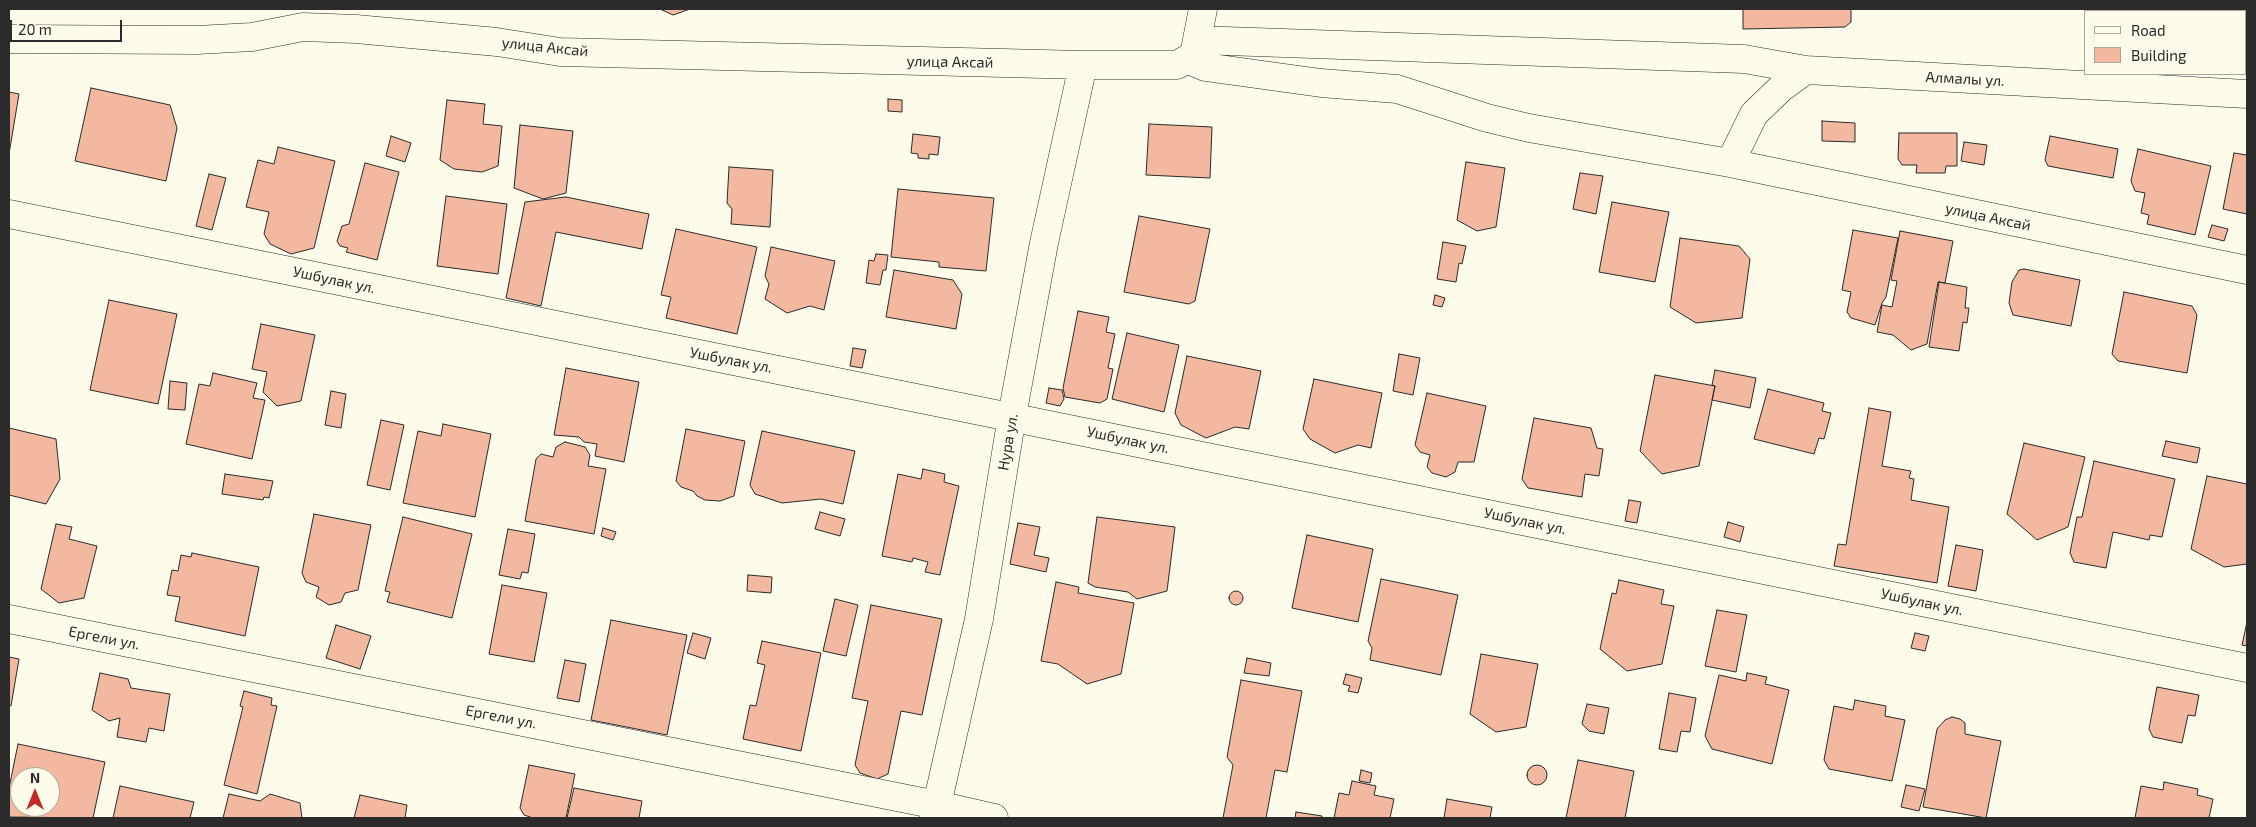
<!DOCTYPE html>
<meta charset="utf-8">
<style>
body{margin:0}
#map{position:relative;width:2256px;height:827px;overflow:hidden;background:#fdfbea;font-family:"Exo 2",sans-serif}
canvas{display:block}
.frame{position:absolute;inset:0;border:10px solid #2b2b2b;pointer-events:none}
.legend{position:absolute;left:2084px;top:10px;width:162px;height:65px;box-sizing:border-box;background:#fdfbea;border:1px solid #a9a89e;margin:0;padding:6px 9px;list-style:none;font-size:15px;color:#2b2b2b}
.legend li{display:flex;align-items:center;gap:10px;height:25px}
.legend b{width:25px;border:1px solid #a9a89e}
.north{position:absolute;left:10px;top:767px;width:50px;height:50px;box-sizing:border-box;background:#fdfbea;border:1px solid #a9a89e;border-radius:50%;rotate:0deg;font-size:14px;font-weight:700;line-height:20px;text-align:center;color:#2b2b2b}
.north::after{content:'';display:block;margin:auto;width:18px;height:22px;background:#c62828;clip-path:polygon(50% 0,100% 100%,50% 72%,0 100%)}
.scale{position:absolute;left:10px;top:20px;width:112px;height:22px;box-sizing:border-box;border:2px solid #2b2b2b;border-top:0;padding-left:6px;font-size:15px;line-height:18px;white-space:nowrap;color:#2b2b2b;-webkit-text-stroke:4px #fdfbea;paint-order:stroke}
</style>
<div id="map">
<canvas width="2256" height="827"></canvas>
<div class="frame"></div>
<ul class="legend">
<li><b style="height:6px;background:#fdfbea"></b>Road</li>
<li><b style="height:14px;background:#f2b8a0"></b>Building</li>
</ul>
<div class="north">N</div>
<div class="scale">20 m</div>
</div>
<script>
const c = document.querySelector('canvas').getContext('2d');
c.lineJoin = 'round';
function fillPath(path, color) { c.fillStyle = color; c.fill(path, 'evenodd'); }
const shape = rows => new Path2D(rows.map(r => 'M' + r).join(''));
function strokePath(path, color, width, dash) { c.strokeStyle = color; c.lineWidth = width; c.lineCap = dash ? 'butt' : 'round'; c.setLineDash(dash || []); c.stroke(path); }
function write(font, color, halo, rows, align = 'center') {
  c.font = font + ' "Exo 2",sans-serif'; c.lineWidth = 4; c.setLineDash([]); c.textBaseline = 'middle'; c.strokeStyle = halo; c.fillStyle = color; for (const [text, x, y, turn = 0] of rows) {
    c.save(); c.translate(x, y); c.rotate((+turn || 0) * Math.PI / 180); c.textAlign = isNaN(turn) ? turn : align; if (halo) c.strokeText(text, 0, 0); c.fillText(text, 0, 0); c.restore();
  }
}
const building = shape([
 [660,9,690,9,673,15,660,9],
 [1743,9,1851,9,1851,22,1845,27,1743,29,1743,9],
 [91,88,170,105,177,128,166,181,75,161,91,88],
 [9,92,19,94,9,154,9,92],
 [888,99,902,100,902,112,888,111,888,99],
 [447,100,485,104,483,124,502,126,498,166,482,172,454,169,440,160,447,100],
 [1822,121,1855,123,1855,142,1822,141,1822,121],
 [1149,124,1212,127,1210,178,1146,175,1149,124],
 [520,125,573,131,566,193,543,199,514,188,520,125],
 [1899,133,1957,133,1957,166,1946,166,1945,173,1916,173,1917,165,1902,165,1898,159,1899,133],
 [913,134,940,137,938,155,929,154,929,159,918,158,918,154,911,153,913,134],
 [391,136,411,143,405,162,386,156,391,136],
 [2050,136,2118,149,2113,178,2048,166,2045,160,2050,136],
 [1964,142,1987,145,1984,165,1961,161,1964,142],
 [278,147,335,161,314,248,291,254,270,244,264,234,269,212,246,207,258,160,274,164,278,147],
 [2138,149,2211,166,2195,235,2147,224,2149,215,2141,213,2145,193,2135,191,2131,181,2138,149],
 [2234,153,2247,155,2247,214,2223,209,2234,153],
 [1466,162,1505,168,1496,227,1477,231,1457,220,1466,162],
 [365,163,399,172,377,260,346,252,348,248,340,246,337,241,342,226,349,224,365,163],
 [729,167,773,170,770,227,731,224,732,209,727,203,729,167],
 [1580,173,1603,176,1596,214,1573,209,1580,173],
 [209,174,226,178,212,230,196,226,209,174],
 [898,189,994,198,986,271,939,267,939,262,891,257,898,189],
 [446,196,507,204,498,274,437,266,446,196],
 [566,197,649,214,642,249,556,232,541,306,506,298,525,202,566,197],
 [1612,202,1669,212,1655,282,1599,272,1612,202],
 [1139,216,1210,229,1195,301,1189,304,1124,292,1139,216],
 [2212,225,2228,229,2224,241,2208,237,2212,225],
 [676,229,757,247,737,334,666,318,671,297,661,295,676,229],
 [1853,230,1898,238,1886,297,1882,303,1875,325,1851,318,1847,312,1851,292,1842,290,1853,230],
 [1900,231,1953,241,1945,283,1938,282,1927,344,1911,350,1893,335,1877,332,1882,305,1892,307,1897,281,1891,280,1900,231],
 [1680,238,1739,246,1750,259,1742,318,1696,323,1670,307,1680,238],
 [1443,242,1466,246,1462,264,1459,263,1456,282,1437,279,1443,242],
 [771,247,835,261,824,310,810,306,787,313,765,299,769,284,765,276,771,247],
 [876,254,888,255,886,270,883,270,880,285,866,283,869,260,874,261,876,254],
 [2024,269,2080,280,2071,326,2013,315,2009,303,2012,282,2019,270,2024,269],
 [894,270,953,280,962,294,956,329,886,317,894,270],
 [1939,282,1967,287,1965,308,1969,308,1967,323,1963,322,1959,351,1929,347,1939,282],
 [2124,292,2192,306,2197,315,2187,373,2118,361,2112,354,2124,292],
 [1435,295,1445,298,1442,307,1433,305,1435,295],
 [109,300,177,314,158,404,90,390,109,300],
 [1078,311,1109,317,1106,332,1115,334,1108,368,1113,369,1107,399,1100,403,1065,397,1063,388,1078,311],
 [261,324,315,335,301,401,277,406,263,392,267,372,252,369,261,324],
 [1127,333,1179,345,1164,412,1112,399,1127,333],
 [853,348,866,350,862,368,850,366,853,348],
 [1399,354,1420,358,1413,395,1393,391,1399,354],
 [1187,356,1261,371,1249,429,1235,427,1206,438,1181,425,1175,413,1187,356],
 [566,368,639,382,624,462,595,456,597,444,584,442,579,437,554,435,566,368],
 [1715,370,1756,378,1750,408,1712,400,1715,386,1712,385,1715,370],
 [213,373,257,383,253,398,265,400,252,459,186,444,199,384,210,386,213,373],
 [1655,375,1715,386,1699,466,1662,474,1640,451,1655,375],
 [1314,379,1382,393,1371,448,1358,445,1335,453,1310,439,1303,429,1314,379],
 [170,381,187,383,185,410,168,409,170,381],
 [1049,388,1062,390,1064,399,1060,406,1046,403,1049,388],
 [1768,389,1824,403,1822,411,1831,413,1824,439,1819,438,1814,454,1754,439,1768,389],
 [331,391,346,394,341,428,325,425,331,391],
 [1427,393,1486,406,1474,462,1458,462,1455,472,1446,477,1432,473,1427,467,1430,455,1420,452,1415,445,1427,393],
 [1869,408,1891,412,1882,466,1911,471,1909,478,1914,479,1911,500,1949,507,1937,583,1834,566,1838,544,1846,545,1869,408],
 [1534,418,1591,428,1597,448,1603,449,1599,476,1585,474,1582,497,1528,488,1522,479,1534,418],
 [381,420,404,425,390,490,367,485,381,420],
 [443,424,491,434,475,517,403,503,418,431,441,436,443,424],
 [9,428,56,439,60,479,46,504,9,495,9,428],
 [686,429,745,441,734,496,720,501,705,500,697,496,693,491,681,487,676,481,686,429],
 [762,431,855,451,843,504,821,499,782,503,755,494,750,485,762,431],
 [2166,441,2200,448,2197,463,2162,456,2166,441],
 [565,442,585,447,590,455,588,466,606,469,594,534,525,521,536,459,541,454,553,457,556,447,565,442],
 [2024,443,2085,457,2068,527,2037,540,2007,514,2024,443],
 [2094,461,2175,479,2162,537,2150,535,2149,540,2113,532,2106,568,2074,562,2070,553,2077,517,2082,517,2094,461],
 [923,469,945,474,944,482,959,486,940,575,925,572,928,562,913,558,912,562,882,556,898,474,921,479,923,469],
 [225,474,273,481,269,498,264,497,263,500,222,494,225,474],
 [2207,476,2247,484,2247,564,2224,567,2191,549,2207,476],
 [1629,500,1641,502,1637,523,1625,521,1629,500],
 [820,512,845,519,840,536,815,529,820,512],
 [314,514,371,525,358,590,345,593,341,602,329,605,316,597,319,587,306,582,302,573,314,514],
 [403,517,472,534,452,618,387,602,390,592,385,591,403,517],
 [1097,517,1175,527,1167,591,1137,599,1128,592,1095,587,1088,583,1097,517],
 [1728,522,1744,527,1740,542,1724,537,1728,522],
 [1018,523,1040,527,1034,555,1049,558,1046,572,1010,564,1018,523],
 [56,524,72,527,69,539,97,546,84,598,59,603,41,589,56,524],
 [603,528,616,532,613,540,601,536,603,528],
 [508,529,535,534,528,573,522,572,520,579,499,575,508,529],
 [1307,535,1373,549,1358,622,1292,608,1307,535],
 [1956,545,1983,550,1976,591,1948,586,1956,545],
 [192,553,259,567,245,636,175,621,180,597,167,595,172,570,178,571,181,555,191,557,192,553],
 [748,575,772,577,771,593,747,591,748,575],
 [1381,579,1458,595,1441,675,1370,660,1372,648,1368,641,1381,579],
 [1619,580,1664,590,1661,604,1674,606,1662,664,1627,671,1600,649,1612,593,1616,594,1619,580],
 [1056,582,1079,587,1078,593,1134,603,1121,674,1087,684,1058,664,1041,661,1056,582],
 [502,585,547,593,534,662,489,654,502,585],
 '1229 598a7 7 0 1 1 14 0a7 7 0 1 1-14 0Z',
 [835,599,858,605,846,656,823,651,835,599],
 [871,605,942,619,922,715,901,711,888,774,877,779,860,773,855,765,868,701,852,698,871,605],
 [1717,610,1747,615,1736,672,1705,666,1717,610],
 [611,620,687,635,667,735,591,720,611,620],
 [2247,622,2247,646,2242,645,2247,622],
 [336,625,371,636,360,669,326,658,336,625],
 [693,633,711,638,705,659,687,653,693,633],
 [1915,633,1929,636,1925,651,1911,648,1915,633],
 [762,641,821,653,801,751,743,739,750,705,756,706,765,665,757,663,762,641],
 [1481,654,1538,664,1526,727,1496,732,1470,714,1481,654],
 [9,657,19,659,11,706,9,705,9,657],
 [1247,658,1271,663,1269,676,1244,673,1247,658],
 [565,660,586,664,579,702,557,698,565,660],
 [100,673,128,679,131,688,170,694,164,731,149,728,146,742,117,737,120,718,109,721,92,710,100,673],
 [1747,673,1767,677,1765,684,1789,690,1772,764,1712,749,1705,736,1719,675,1746,681,1747,673],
 [1346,674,1362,678,1358,693,1348,691,1350,686,1343,684,1346,674],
 [1241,680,1302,691,1287,772,1275,770,1266,818,1223,818,1233,765,1227,757,1241,680],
 [2157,687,2199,695,2195,716,2188,715,2182,743,2153,737,2149,729,2157,687],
 [244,691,272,698,271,705,277,706,257,794,224,785,243,707,240,706,244,691],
 [1669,693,1696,698,1690,732,1681,731,1677,752,1659,749,1669,693],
 [1855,700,1886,706,1885,716,1905,720,1892,781,1829,769,1824,760,1834,706,1853,710,1855,700],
 [1587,704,1609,708,1604,734,1589,731,1582,724,1587,704],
 [1952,717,1960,719,1965,723,1965,734,2001,741,1986,818,1923,807,1937,729,1945,720,1952,717],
 [18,744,105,762,93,818,9,817,9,788,18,744],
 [20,777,50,777,50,807,20,807,20,777],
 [1578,760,1634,771,1625,818,1566,818,1578,760],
 [529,765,575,774,566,818,533,818,524,815,520,808,529,765],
 '1527 775a10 10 0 1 1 20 0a10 10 0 1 1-20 0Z',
 [1361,770,1372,773,1370,783,1359,781,1361,770],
 [1352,781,1376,786,1374,795,1394,799,1390,818,1334,818,1339,793,1349,795,1352,781],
 [2164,782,2198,789,2197,795,2213,799,2209,818,2135,818,2141,786,2163,790,2164,782],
 [1906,785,1925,789,1919,811,1901,807,1906,785],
 [120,786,194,802,190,818,113,818,120,786],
 [574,788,642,801,639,818,567,818,574,788],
 [229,794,260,801,270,794,300,803,302,818,223,818,229,794],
 [360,795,407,805,405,818,354,818,360,795],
 [1447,799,1492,807,1490,818,1444,818,1447,799],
 [1296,812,1322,816,1322,818,1295,818,1296,812]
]);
const minor = shape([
 [9,39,197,40,252,37,303,27,356,29,497,42,560,52,1083,65,1177,65,1194,55,1203,9],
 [1197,40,1744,59,1806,70,2247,94],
 [1189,60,1205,67,1321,83,1397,89,1487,118,1529,128,1730,163,2247,270],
 [1730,163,1754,114,1781,88,1806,70],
 [9,214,2247,668],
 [9,619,937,805,994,818],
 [934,818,979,619,1012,416,1044,243,1083,65]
]);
const streetNames = [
 ["улица Аксай",545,47,6],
 ["улица Аксай",950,62,1],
 ["Алмалы ул.",1965,79,3],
 ["улица Аксай",1988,217,12],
 ["Ушбулак ул.",334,280,12],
 ["Ушбулак ул.",731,360,11],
 ["Ушбулак ул.",1128,440,12],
 ["Нура ул.",1008,442,-80],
 ["Ушбулак ул.",1525,521,12],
 ["Ушбулак ул.",1922,602,12],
 ["Ергели ул.",104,638,11],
 ["Ергели ул.",501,717,11]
];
fillPath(building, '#f2b8a0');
strokePath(building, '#2b2b2b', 1);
strokePath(minor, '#2b2b2b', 29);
strokePath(minor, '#fdfbea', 28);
write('15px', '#2b2b2b', '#fdfbea', streetNames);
</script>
